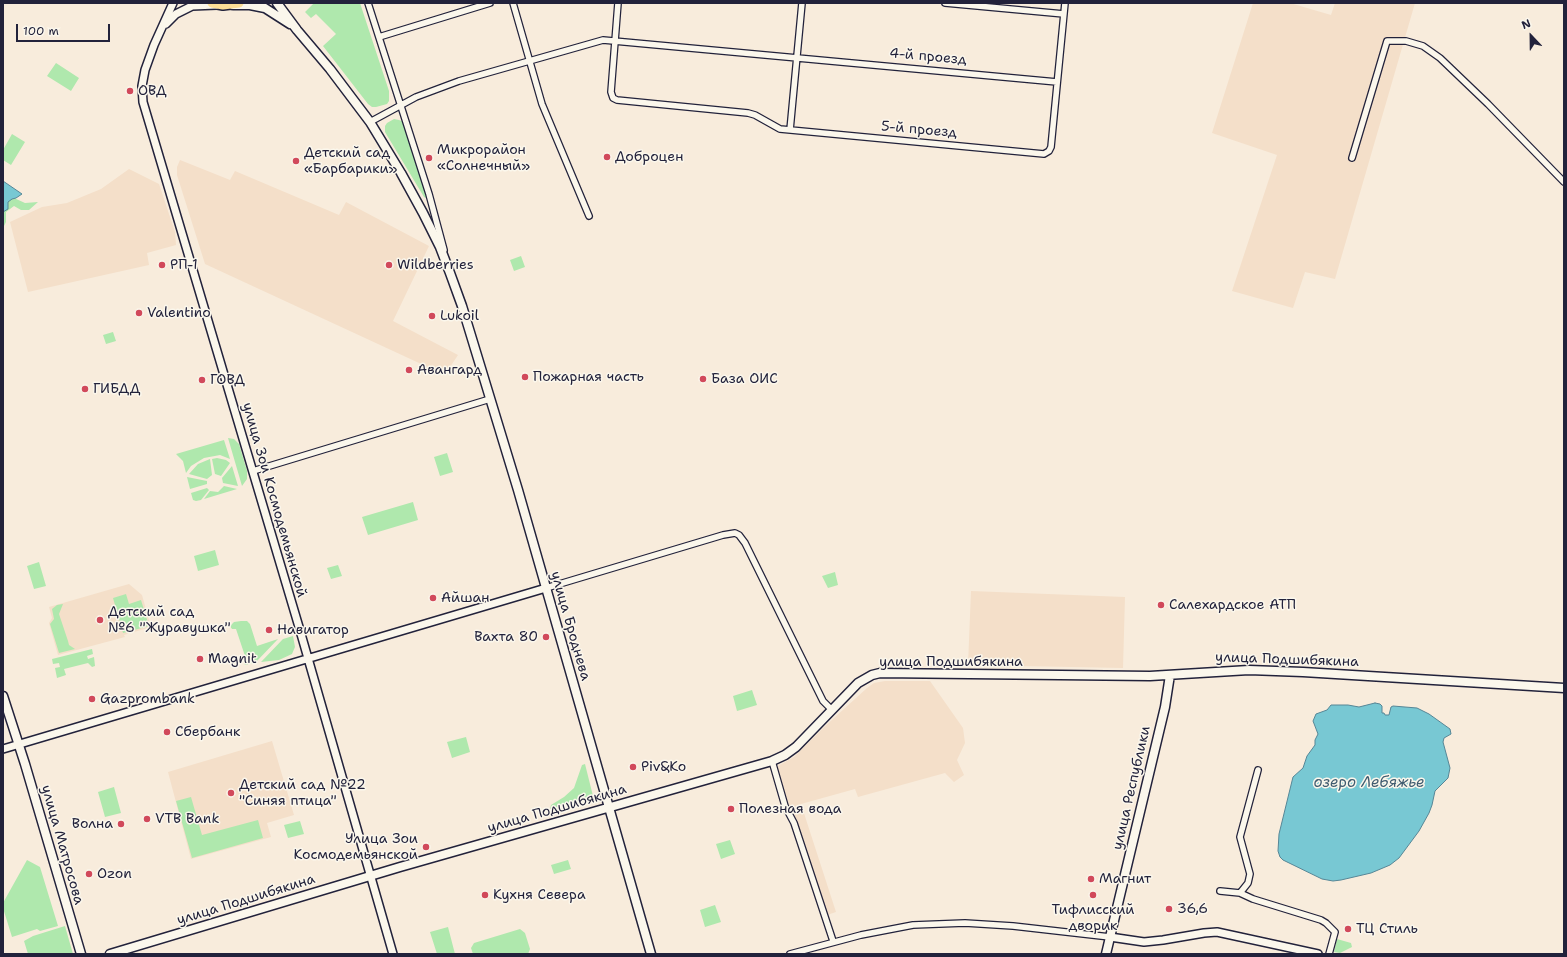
<!DOCTYPE html>
<meta charset="utf-8">
<style>
body{margin:0}
#map{position:relative;width:1567px;height:957px;overflow:hidden;background:#f8ecdc;font-family:"Shantell Sans",sans-serif}
canvas{display:block}
.frame{position:absolute;inset:0;border:4px solid #22223b;pointer-events:none}
.north{position:absolute;left:1511px;top:16px;width:40px;height:40px;-webkit-text-stroke:3px #fbf7ec;paint-order:stroke;rotate:338deg;font-size:11px;font-weight:700;line-height:16px;text-align:center;color:#22223b}
.north::after{content:'';display:block;margin:auto;width:14px;height:18px;background:#22223b;clip-path:polygon(50% 0,100% 100%,50% 72%,0 100%)}
.scale{position:absolute;left:16px;top:24px;width:94px;height:18px;box-sizing:border-box;border:2px solid #22223b;border-top:0;padding-left:5px;font-size:12px;line-height:14px;white-space:nowrap;color:#22223b;-webkit-text-stroke:3px #fbf7ec;paint-order:stroke}
</style>
<div id="map">
<canvas width="1567" height="957"></canvas>
<div class="frame"></div>
<div class="north">N</div>
<div class="scale">100 m</div>
</div>
<script>
const c = document.querySelector('canvas').getContext('2d');
c.lineJoin = 'round';
function fillPath(path, color) { c.fillStyle = color; c.fill(path, 'evenodd'); }
const shape = rows => new Path2D(rows.map(r => 'M' + r).join(''));
function strokePath(path, color, width, dash) { c.strokeStyle = color; c.lineWidth = width; c.lineCap = dash ? 'butt' : 'round'; c.setLineDash(dash || []); c.stroke(path); }
function write(font, color, halo, rows, align = 'center') {
  c.font = font + ' "Shantell Sans",sans-serif'; c.lineWidth = 3; c.setLineDash([]); c.textBaseline = 'middle'; c.strokeStyle = halo; c.fillStyle = color; for (const [text, x, y, turn = 0] of rows) {
    c.save(); c.translate(x, y); c.rotate((+turn || 0) * Math.PI / 180); c.textAlign = isNaN(turn) ? turn : align; if (halo) c.strokeText(text, 0, 0); c.fillText(text, 0, 0); c.restore();
  }
}
const built = shape([
 [1253,3,1290,3,1331,15,1335,3,1415,3,1335,279,1305,272,1293,308,1232,291,1277,155,1212,133],
 [180,160,230,180,235,171,339,215,346,202,429,246,393,321,458,355,448,370,432,369,205,264,177,175,177,167],
 [129,169,159,184,175,232,176,245,147,253,149,265,28,292,10,222,42,207,67,203,101,189],
 [129,584,142,595,151,627,124,635,125,637,58,655,49,623,52,618,49,607],
 [971,591,1125,597,1123,668,968,665],
 [885,681,930,681,963,728,965,743,957,760,964,775,954,782,945,773,858,797,855,789,801,804,836,912,827,915,776,767,794,757,823,728,867,688,874,683],
 [272,741,294,815,267,823,271,837,191,859,168,772]
]);
const green = shape([
 [314,3,360,3,389,91,389,101,387,104,376,107,372,107,368,104,323,46,336,34,316,14,311,18,305,12],
 [56,63,79,78,71,91,47,76],
 [394,119,399,120,404,122,427,196,426,198,424,197,385,132,385,126,387,123],
 [12,134,25,142,11,165,3,160,3,150],
 [14,198,25,203,38,202,29,210,21,210,14,206,6,212,6,222,3,228,3,201],
 [521,256,525,267,514,271,510,260],
 [113,332,116,341,106,344,103,335],
 [228,438,234,439,239,444,247,471,247,479,242,486],
 [224,440,230,459,220,455,204,458,191,466,186,473,183,461,176,454],
 [447,453,453,472,440,476,434,457],
 [217,458,226,460,230,463,221,476,215,474,212,459],
 [210,459,212,475,207,479,189,474,198,464],
 [232,466,238,486,223,483,222,478],
 [187,477,207,481,207,484,190,489],
 [224,486,237,489,204,499,210,491,218,492],
 [207,488,209,490,201,500,196,501,193,500,191,493],
 [413,502,418,520,368,535,362,517],
 [215,550,219,565,198,571,194,556],
 [39,562,46,586,34,589,27,566],
 [338,565,342,576,331,579,327,568],
 [835,572,838,585,828,588,822,576],
 [126,594,129,604,141,600,149,626,123,633,113,598],
 [63,604,59,614,68,641,69,645,75,649,59,653,50,624,54,619,52,609,57,605],
 [241,621,247,621,250,624,257,646,278,639,256,662,245,665,242,658,245,656,236,629,232,629,230,626,234,622],
 [293,636,295,647,292,654,279,660,261,662,283,639],
 [92,649,93,654,87,656,88,659,94,657,95,666,92,667,88,663,64,669,66,675,57,678,55,668,60,667,59,663,53,664,52,659],
 [752,690,757,705,737,711,733,696],
 [466,737,470,752,452,758,447,742],
 [585,764,593,796,550,809,551,805,564,797,574,788,582,765],
 [114,787,121,813,105,817,98,792],
 [191,797,202,835,258,820,263,838,192,858,176,801],
 [300,821,304,834,288,838,284,825],
 [730,840,735,854,721,859,716,844],
 [27,860,40,867,58,926,40,931,37,929,12,937,3,908,3,903],
 [568,860,571,869,554,874,551,865],
 [715,905,721,922,705,927,700,910],
 [65,926,73,954,28,954,24,941,33,936],
 [448,927,455,954,437,954,430,932],
 [520,929,525,933,530,949,528,954,473,954,471,948,474,943],
 [1337,939,1351,943,1352,947,1340,953,1334,952]
]);
const water = shape([
 [3,181,22,194,16,198,12,199,8,202,8,209,3,212,3,181],
 [1375,703,1380,704,1382,706,1382,713,1384,713,1385,715,1389,715,1391,707,1393,706,1417,708,1429,714,1450,729,1451,734,1444,738,1443,742,1450,768,1448,778,1435,791,1432,805,1429,813,1419,831,1399,858,1390,865,1371,873,1341,880,1333,881,1322,879,1283,860,1280,857,1278,851,1279,834,1292,781,1293,777,1303,768,1307,756,1315,745,1315,740,1318,734,1313,721,1316,714,1327,710,1331,705,1348,705,1359,707,1375,703]
]);
const minor = shape([
 [368,3,429,194,444,250],
 [513,3,542,104,589,216],
 [618,3,611,92,613,98,617,100,748,113,755,115,780,129,1044,154,1049,151,1051,147,1065,3],
 [945,3,1064,14],
 [379,37,490,3],
 [370,122,416,97,459,81,603,40,1057,82],
 [790,130,802,3],
 [1352,158,1387,41,1406,41,1423,46,1440,58,1488,104,1564,182],
 [253,471,490,399],
 [546,588,723,535,735,533,739,535,745,543,823,701,832,710],
 [772,761,785,806,794,823,833,941],
 [1220,891,1240,893,1253,899,1321,920,1326,923,1335,932,1329,954],
 [1240,893,1248,883,1250,874,1240,837,1258,770],
 [790,954,861,935,913,925,965,923,1013,926,1110,937]
]);
const tertiary = shape([
 [173,3,154,45,145,70,142,86,143,102,299,627,393,954],
 [166,24,176,14,192,6,217,5],
 [3,749,546,588],
 [1110,937,1144,942,1163,940,1204,933,1217,932,1318,954]
]);
const secondary = shape([
 [277,3,297,30,330,69,370,122,401,173,423,213,440,247,450,273,462,306,518,490,651,954],
 [233,5,250,5,265,8,290,24],
 [3,696,25,764,81,954],
 [110,954,400,867,772,761,785,755,796,747,858,683,872,675,880,673,1150,676,1249,670,1303,672,1564,688],
 [1106,954,1165,707,1170,675]
]);
const primary = shape([
 [212,3,223,5,239,3]
]);
const markers = [
 [130,91,4,"#d1495b"],
 [607,157,4,"#d1495b"],
 [429,158,4,"#d1495b"],
 [296,161,4,"#d1495b"],
 [162,265,4,"#d1495b"],
 [389,265,4,"#d1495b"],
 [139,313,4,"#d1495b"],
 [432,316,4,"#d1495b"],
 [409,370,4,"#d1495b"],
 [525,377,4,"#d1495b"],
 [703,379,4,"#d1495b"],
 [202,380,4,"#d1495b"],
 [85,389,4,"#d1495b"],
 [433,598,4,"#d1495b"],
 [1161,605,4,"#d1495b"],
 [100,620,4,"#d1495b"],
 [269,630,4,"#d1495b"],
 [546,637,4,"#d1495b"],
 [200,659,4,"#d1495b"],
 [92,699,4,"#d1495b"],
 [167,732,4,"#d1495b"],
 [633,767,4,"#d1495b"],
 [231,793,4,"#d1495b"],
 [731,809,4,"#d1495b"],
 [147,819,4,"#d1495b"],
 [121,824,4,"#d1495b"],
 [426,847,4,"#d1495b"],
 [89,874,4,"#d1495b"],
 [1091,879,4,"#d1495b"],
 [485,895,4,"#d1495b"],
 [1093,895,4,"#d1495b"],
 [1169,909,4,"#d1495b"],
 [1348,929,4,"#d1495b"]
];
const streetNames = [
 ["4-й проезд",928,57,5],
 ["5-й проезд",919,130,5],
 ["улица Зои Космодемьянской",274,500,74],
 ["улица Броднева",570,626,74],
 ["улица Подшибякина",1287,660,2],
 ["улица Подшибякина",951,662],
 ["улица Республики",1132,788,-77],
 ["улица Подшибякина",557,809,-16],
 ["улица Матросова",62,845,74],
 ["улица Подшибякина",246,900,-17]
];
const poiNames = [
 ["ОВД",138,91],
 ["Микрорайон",437,150],
 ["«Солнечный»",437,166],
 ["Детский сад",304,153],
 ["«Барбарики»",304,169],
 ["Доброцен",615,157],
 ["РП-1",170,265],
 ["Wildberries",397,265],
 ["Valentino",147,313],
 ["Lukoil",440,316],
 ["Авангард",417,370],
 ["Пожарная часть",533,377],
 ["База ОИС",711,379],
 ["ГОВД",210,380],
 ["ГИБДД",93,389],
 ["Айшан",441,598],
 ["Салехардское АТП",1169,605],
 ["Детский сад",108,612],
 ["№6 \"Журавушка\"",108,628],
 ["Навигатор",277,630],
 ["Вахта 80",538,637,"right"],
 ["Magnit",208,659],
 ["Gazprombank",100,699],
 ["Сбербанк",175,732],
 ["Piv&Ko",641,767],
 ["Детский сад №22",239,785],
 ["\"Синяя птица\"",239,801],
 ["Полезная вода",739,809],
 ["VTB Bank",155,819],
 ["Волна",113,824,"right"],
 ["Улица Зои",418,839,"right"],
 ["Космодемьянской",418,855,"right"],
 ["Ozon",97,874],
 ["Магнит",1099,879],
 ["Кухня Севера",493,895],
 ["36,6",1177,909],
 ["Тифлисский",1093,910,"center"],
 ["дворик",1093,926,"center"],
 ["ТЦ Стиль",1356,929]
];
const waterNames = [
 ["озеро Лебяжье",1369,783]
];
fillPath(built, '#f4dfc9');
fillPath(green, '#afe8ad');
fillPath(water, '#78c8d3');
strokePath(water, '#568696', 1);
strokePath(minor, '#22223b', 8);
strokePath(tertiary, '#22223b', 10);
strokePath(secondary, '#22223b', 11);
strokePath(primary, '#22223b', 12);
strokePath(minor, '#fbf7ec', 5.5);
strokePath(tertiary, '#fbf7ec', 7);
strokePath(secondary, '#fbf7ec', 8);
strokePath(primary, '#fdde96', 9);
for (const [x, y, r, color] of markers) { const dot = new Path2D(); dot.arc(x, y, r, 0, 2 * Math.PI); c.fillStyle = color; c.fill(dot); strokePath(dot, '#fbf7ec', 1.5); }
write('14px', '#22223b', '#fbf7ec', streetNames);
write('14px', '#22223b', '#fbf7ec', poiNames, 'left');
write('italic 15px', '#405c70', '#fbf7ec', waterNames);
</script>
